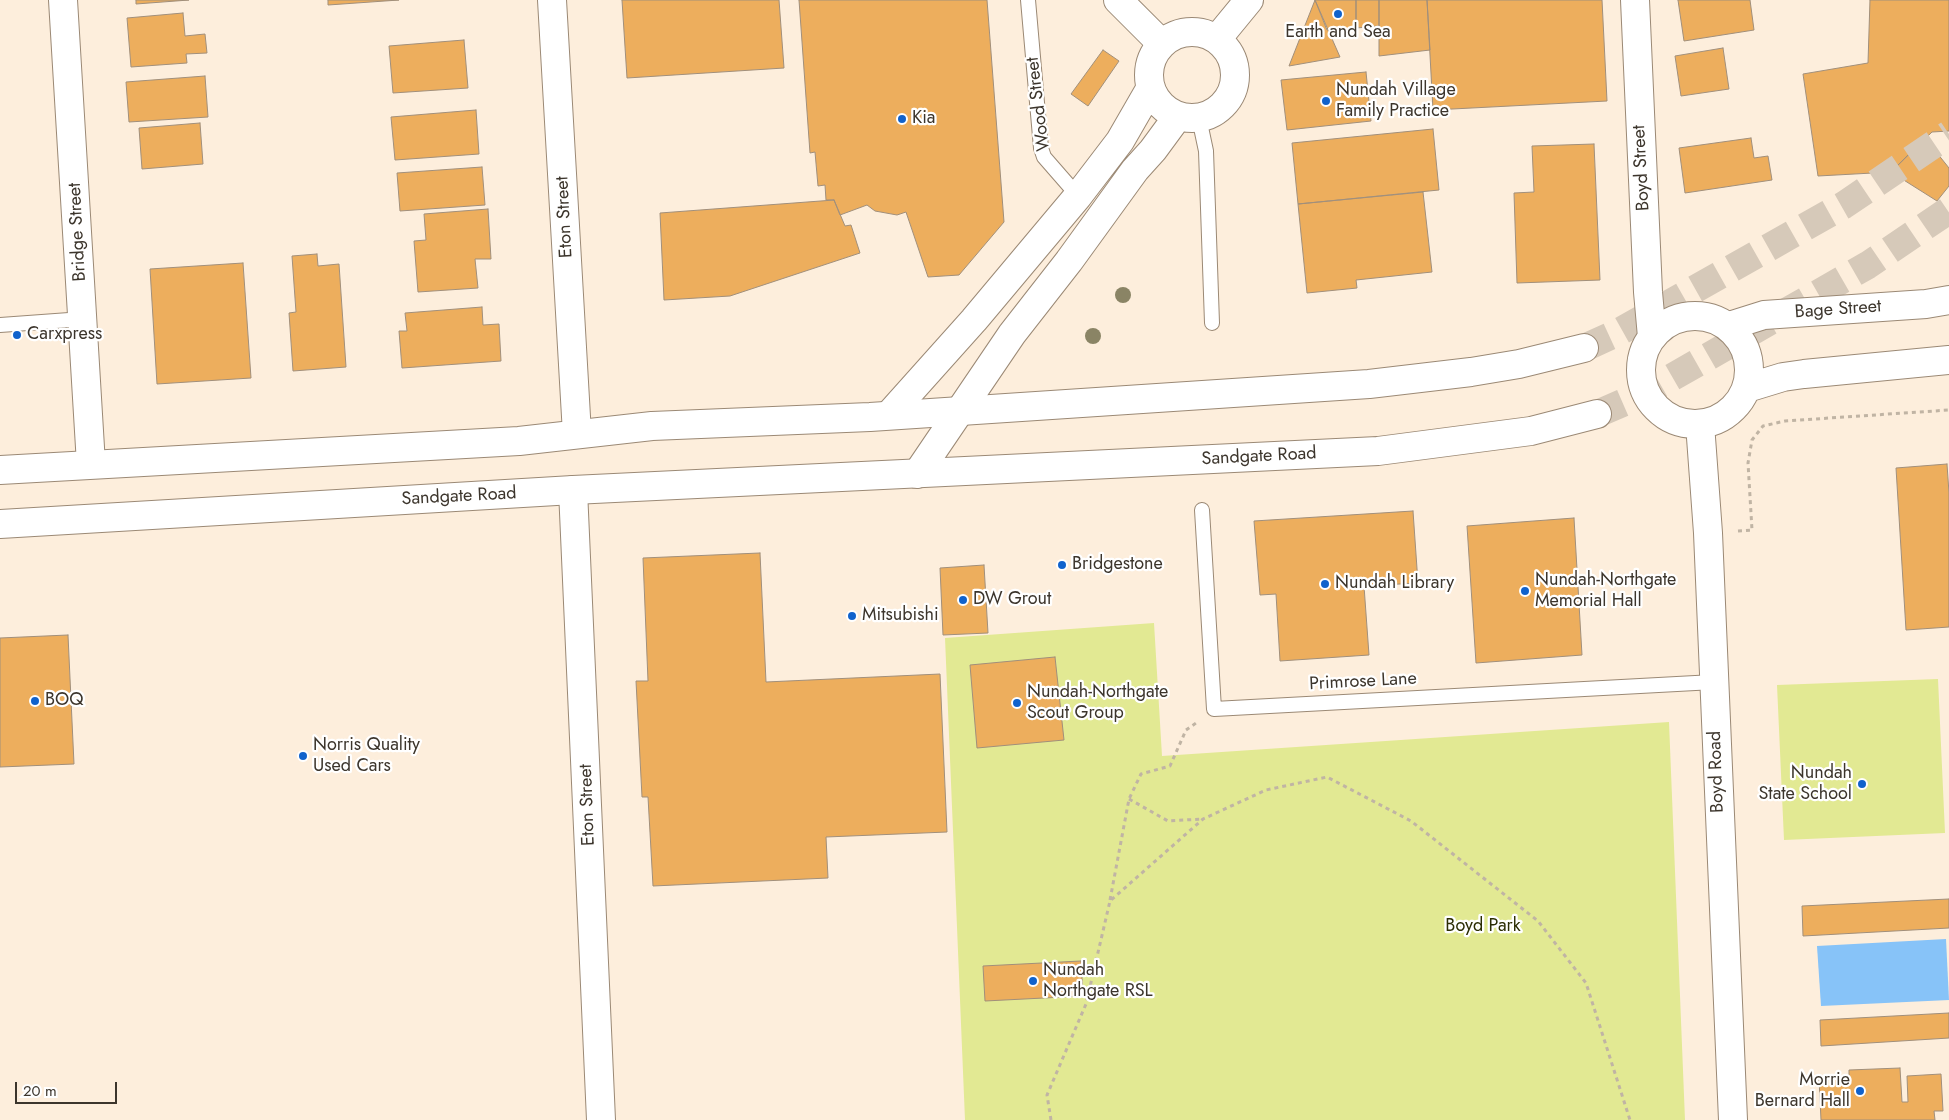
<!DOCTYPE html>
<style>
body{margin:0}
#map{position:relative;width:1949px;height:1120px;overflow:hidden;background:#fdeedc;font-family:Jost,sans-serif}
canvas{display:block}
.scale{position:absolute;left:15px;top:1082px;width:102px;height:22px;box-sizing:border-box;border:2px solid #3c352c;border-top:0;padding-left:6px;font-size:15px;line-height:18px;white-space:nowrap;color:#3c352c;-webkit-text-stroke:4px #fff;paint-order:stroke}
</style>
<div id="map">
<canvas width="1949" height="1120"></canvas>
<div class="scale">20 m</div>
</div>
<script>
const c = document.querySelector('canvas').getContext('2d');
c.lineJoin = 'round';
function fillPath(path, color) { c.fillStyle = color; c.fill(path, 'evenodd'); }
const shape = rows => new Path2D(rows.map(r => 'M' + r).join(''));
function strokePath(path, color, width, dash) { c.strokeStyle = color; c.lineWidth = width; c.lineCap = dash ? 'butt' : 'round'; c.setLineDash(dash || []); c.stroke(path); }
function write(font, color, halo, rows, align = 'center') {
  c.font = font + ' Jost,sans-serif'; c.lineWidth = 4.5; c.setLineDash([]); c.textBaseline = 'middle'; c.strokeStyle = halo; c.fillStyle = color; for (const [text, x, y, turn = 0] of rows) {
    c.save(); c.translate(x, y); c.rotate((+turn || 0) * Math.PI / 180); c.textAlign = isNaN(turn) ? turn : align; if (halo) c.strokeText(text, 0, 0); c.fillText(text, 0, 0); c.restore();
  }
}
const green = shape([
 [1154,623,1162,756,1669,722,1685,1120,965,1120,945,638],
 [1938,679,1945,833,1784,840,1777,685]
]);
const water = shape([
 [1946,939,1949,1000,1821,1006,1817,946]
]);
const building = shape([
 [136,0,189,0,136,4,136,0],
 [328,0,399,0,328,5,328,0],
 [622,0,779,0,784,68,627,78,622,0],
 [799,0,987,0,1004,222,959,275,928,277,906,212,897,215,875,211,867,205,840,215,834,200,826,200,825,185,818,186,815,152,810,153,799,0],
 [1315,0,1340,57,1289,66,1315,0],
 [1315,0,1356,0,1356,28,1327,30,1315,0],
 [1356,0,1379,0,1379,26,1356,28,1356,0],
 [1379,0,1427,0,1430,50,1379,56,1379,0],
 [1427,0,1602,0,1607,101,1433,110,1427,0],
 [1678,0,1750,0,1754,30,1684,41,1678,0],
 [1870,0,1949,0,1949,131,1932,132,1891,172,1818,176,1803,74,1868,63,1870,0],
 [183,13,185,36,205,34,207,53,186,54,187,63,131,67,127,18,183,13],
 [464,40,468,88,393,93,389,46,464,40],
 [1723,48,1729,89,1681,96,1675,56,1723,48],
 [1103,50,1119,61,1088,106,1071,94,1103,50],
 [1366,72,1371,121,1287,130,1281,80,1366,72],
 [205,76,208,117,129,122,126,82,205,76],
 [476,110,479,154,395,160,391,117,476,110],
 [200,123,203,164,142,169,139,128,200,123],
 [1433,129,1439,190,1298,204,1292,143,1433,129],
 [1751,138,1754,158,1768,156,1772,180,1685,193,1679,148,1751,138],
 [1925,138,1949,168,1949,186,1937,201,1891,172,1925,138],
 [1594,144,1600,280,1517,283,1514,193,1534,192,1532,146,1594,144],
 [482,167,485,205,400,211,397,173,482,167],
 [1423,192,1432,272,1356,280,1357,288,1307,293,1298,204,1423,192],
 [834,200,845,226,851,225,860,253,730,296,664,300,660,213,834,200],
 [488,209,491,259,475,259,478,288,418,292,414,241,426,240,424,214,488,209],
 [317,254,318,266,339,264,346,367,293,371,289,313,296,312,292,256,317,254],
 [243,263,251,378,157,384,150,269,243,263],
 [482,307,483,325,499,324,501,361,402,368,399,331,407,331,405,313,482,307],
 [1947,464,1949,493,1949,627,1906,630,1896,468,1947,464],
 [1413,511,1418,583,1364,586,1369,655,1280,661,1276,594,1260,595,1254,521,1413,511],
 [1574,518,1582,655,1476,663,1467,526,1574,518],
 [760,553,766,682,940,674,947,832,826,837,828,878,653,886,648,797,642,797,636,681,648,681,643,558,760,553],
 [984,565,988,633,943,635,940,568,984,565],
 [68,635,74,764,0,767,0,638,68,635],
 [1055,657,1064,740,977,748,970,665,1055,657],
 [1949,899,1949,928,1803,936,1802,906,1949,899],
 [1081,961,1083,996,985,1001,983,966,1081,961],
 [1949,1013,1949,1038,1821,1046,1820,1020,1949,1013],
 [1900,1068,1902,1102,1908,1102,1907,1076,1941,1074,1943,1111,1934,1111,1935,1120,1821,1120,1819,1079,1849,1079,1849,1070,1900,1068]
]);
const trunkTunnel = shape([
 [1584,348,1619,332,1844,205,1949,134],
 [1597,414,1643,394,1868,265,1949,210]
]);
const path = shape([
 [1738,531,1752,530,1748,463,1752,440,1763,426,1785,421,1949,410],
 [1129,799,1168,821,1202,819],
 [1110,900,1129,799,1141,774,1170,766,1186,730,1196,723],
 [1051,1120,1047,1095,1086,1004,1110,901,1203,819,1266,790,1327,777,1411,821,1538,921,1586,983,1630,1120]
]);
const service = shape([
 [1028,0,1041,148,1044,157,1078,196],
 [1199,118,1206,151,1212,323],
 [0,325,83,319],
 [1202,510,1214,709,1714,682]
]);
const minor = shape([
 [63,0,91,464],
 [552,0,577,434],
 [1118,0,1161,43],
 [1635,0,1648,292,1652,337],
 '1641 370a54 54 0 1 1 108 0a54 54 0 1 1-108 0Z',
 [1729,326,1764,315,1926,304,1949,300],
 [1747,388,1783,377,1804,374,1949,360],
 [1700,424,1708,533,1733,1120],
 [573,490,601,1120]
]);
const tertiary = shape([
 '1149 75a43 43 0 1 1 86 0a43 43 0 1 1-86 0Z',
 [1217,39,1249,0],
 [889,415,974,320,1078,196,1120,141,1150,89],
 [917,474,1012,334,1069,261,1135,170,1153,150,1178,116]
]);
const trunk = shape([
 [0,470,519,441,652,426,870,417,1369,384,1471,372,1519,364,1584,348],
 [0,524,573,490,1378,451,1531,431,1597,414]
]);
const trees = [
 [1123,295],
 [1093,336]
];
const markers = [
 [1338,14,5,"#1062cc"],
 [1326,101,5,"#1062cc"],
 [902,119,5,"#1062cc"],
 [17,335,5,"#1062cc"],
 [1062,565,5,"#1062cc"],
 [1325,584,5,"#1062cc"],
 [1525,591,5,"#1062cc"],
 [963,600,5,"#1062cc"],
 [852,616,5,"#1062cc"],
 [35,701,5,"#1062cc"],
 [1017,703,5,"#1062cc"],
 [303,756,5,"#1062cc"],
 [1862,784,5,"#1062cc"],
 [1033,981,5,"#1062cc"],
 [1860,1091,5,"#1062cc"]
];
const poiNames = [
 ["Earth and Sea",1338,33,"center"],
 ["Nundah Village",1336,91],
 ["Family Practice",1336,112],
 ["Kia",912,119],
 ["Carxpress",27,335],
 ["Bridgestone",1072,565],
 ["Nundah-Northgate",1535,581],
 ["Memorial Hall",1535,602],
 ["Nundah Library",1335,584],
 ["DW Grout",973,600],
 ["Mitsubishi",862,616],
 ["Nundah-Northgate",1027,693],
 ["Scout Group",1027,714],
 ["BOQ",45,701],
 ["Norris Quality",313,746],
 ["Used Cars",313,767],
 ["Nundah",1852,774,"right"],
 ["State School",1852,795,"right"],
 ["Nundah",1043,971],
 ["Northgate RSL",1043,992],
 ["Morrie",1850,1081,"right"],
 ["Bernard Hall",1850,1102,"right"]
];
const streetNames = [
 ["Wood Street",1039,104,-97],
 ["Boyd Street",1642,168,-93],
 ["Eton Street",565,217,-93],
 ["Bridge Street",78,232,-93],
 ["Bage Street",1838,310,-4],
 ["Sandgate Road",1259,457,-3],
 ["Sandgate Road",459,497,-3],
 ["Primrose Lane",1363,682,-3],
 ["Boyd Road",1717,772,-92],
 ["Eton Street",588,805,-92]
];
const parkNames = [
 ["Boyd Park",1483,927]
];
fillPath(green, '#e2e993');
fillPath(water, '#87c3f8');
fillPath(building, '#edae5d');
strokePath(building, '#a18f7b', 1);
strokePath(trunkTunnel, '#d6c9b9', 28, [28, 14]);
strokePath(service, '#9b8975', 16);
strokePath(minor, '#9b8975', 30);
strokePath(tertiary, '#9b8975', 30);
strokePath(trunk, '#9b8975', 30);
strokePath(path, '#c0b4a4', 3, [4, 4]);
strokePath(service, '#fff', 14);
strokePath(minor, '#fff', 28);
strokePath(tertiary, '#fff', 28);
strokePath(trunk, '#fff', 28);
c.fillStyle = '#8a8465';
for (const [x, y] of trees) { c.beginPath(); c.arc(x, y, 8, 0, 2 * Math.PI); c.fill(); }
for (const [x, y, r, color] of markers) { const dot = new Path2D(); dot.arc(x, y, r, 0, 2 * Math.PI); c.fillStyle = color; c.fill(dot); strokePath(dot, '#fff', 2); }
write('18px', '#3c352c', '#fff', poiNames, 'left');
write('18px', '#3c352c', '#fff', streetNames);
write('18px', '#2c2e03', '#fff', parkNames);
</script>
